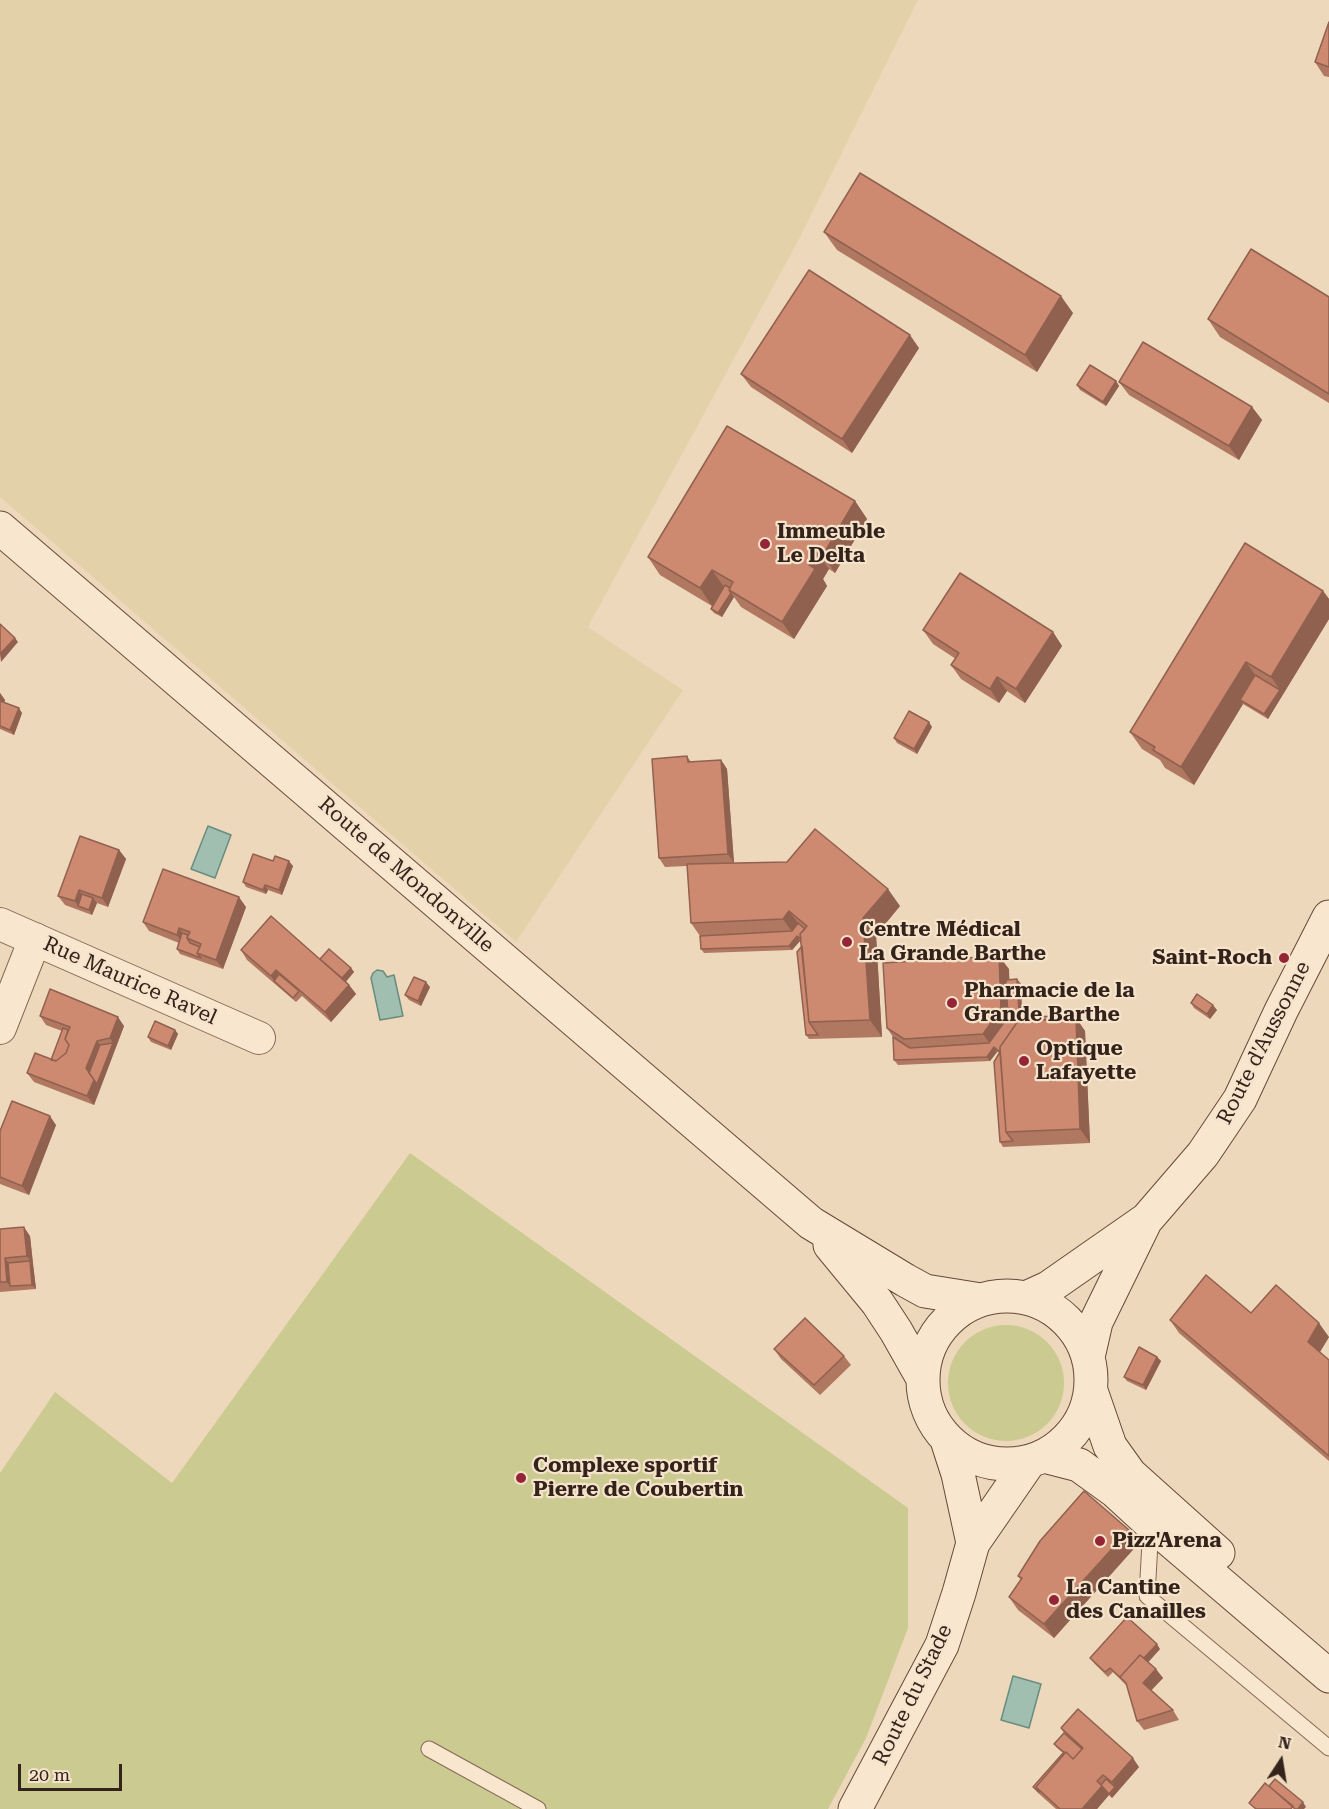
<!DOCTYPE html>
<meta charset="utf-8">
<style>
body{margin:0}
#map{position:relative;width:1329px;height:1809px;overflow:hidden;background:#eed8bc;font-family:"Roboto Serif",serif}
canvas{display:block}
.north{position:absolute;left:1251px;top:1731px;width:60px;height:60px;-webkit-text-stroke:4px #f5e3cb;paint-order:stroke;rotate:12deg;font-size:16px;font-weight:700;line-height:24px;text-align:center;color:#34231b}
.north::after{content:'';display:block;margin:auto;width:21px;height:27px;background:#34231b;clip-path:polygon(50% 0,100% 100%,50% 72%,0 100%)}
.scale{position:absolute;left:18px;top:1764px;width:104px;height:27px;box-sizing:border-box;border:3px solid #34231b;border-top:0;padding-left:8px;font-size:18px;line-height:21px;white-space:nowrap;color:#34231b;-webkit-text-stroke:4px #f5e3cb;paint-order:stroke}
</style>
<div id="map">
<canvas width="1329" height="1809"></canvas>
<div class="north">N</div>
<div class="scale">20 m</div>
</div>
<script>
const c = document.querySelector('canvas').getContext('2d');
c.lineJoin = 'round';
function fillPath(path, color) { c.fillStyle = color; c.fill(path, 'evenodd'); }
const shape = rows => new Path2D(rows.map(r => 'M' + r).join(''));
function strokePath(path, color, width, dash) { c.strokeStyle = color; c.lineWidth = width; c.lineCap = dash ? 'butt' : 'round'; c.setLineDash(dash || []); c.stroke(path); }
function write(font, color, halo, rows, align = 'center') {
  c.font = font + ' "Roboto Serif",serif'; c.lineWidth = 4.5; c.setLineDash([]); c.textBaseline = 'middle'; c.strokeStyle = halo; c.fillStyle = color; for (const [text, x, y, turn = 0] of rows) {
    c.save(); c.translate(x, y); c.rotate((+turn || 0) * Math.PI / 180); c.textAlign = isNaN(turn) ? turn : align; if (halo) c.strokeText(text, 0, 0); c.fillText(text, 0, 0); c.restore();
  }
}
const farmland = shape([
 [0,0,918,0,798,241,588,627,683,690,516,942,0,497]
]);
const green = shape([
 [410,1153,908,1508,908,1628,866,1738,828,1809,0,1809,0,1473,55,1392,172,1483],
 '948 1383a58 58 0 1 1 116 0a58 58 0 1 1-116 0Z'
]);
const water = shape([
 [208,826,231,835,215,878,191,869,208,826],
 [377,970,383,971,387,977,394,975,403,1016,380,1020,371,978,373,973,377,970],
 [1013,1676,1041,1684,1029,1728,1001,1720,1013,1676]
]);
const service = shape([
 [1151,1524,1147,1596,1329,1748],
 [429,1749,538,1809]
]);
const minor = shape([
 [0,924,259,1038],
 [0,1028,35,939]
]);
const secondary = shape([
 [0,528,811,1223,905,1280,925,1291,981,1300],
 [830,1245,877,1302,896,1331,922,1377],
 '923 1380a84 84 0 1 1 168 0a84 84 0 1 1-168 0Z',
 [1026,1298,1048,1288,1147,1219,1203,1154,1240,1099,1281,1011,1329,917],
 [1088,1357,1096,1322,1144,1224],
 [1091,1391,1110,1446,1130,1474,1218,1553],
 [947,1440,958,1474,973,1543],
 [1044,1456,1079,1465,1115,1491,1151,1524,1329,1676],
 [855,1809,942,1645,959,1593,973,1543,1029,1462]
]);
const wall = shape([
 [1329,22,1329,77,1324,76,1315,62],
 [824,232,1073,313,1037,372,837,250],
 [1329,297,1329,403,1220,337,1208,319],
 [919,348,852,453,751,387,741,374],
 [1116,381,1119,386,1106,406,1080,390,1077,385],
 [1119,382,1252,407,1262,420,1239,460,1129,395],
 [855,501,867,519,835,573,829,569,823,579,827,586,794,639,741,607,734,597,722,617,714,613,711,609,712,606,660,575,648,557],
 [1323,591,1329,599,1329,619,1268,719,1243,704,1194,785,1165,768,1160,760,1142,749,1130,732],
 [923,630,1053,632,1062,646,1025,703,1007,691,999,703,961,679,951,665,956,659,933,644],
 [0,693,5,700,4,703,22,713,14,735,0,729],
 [932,727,917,754,897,743,894,738],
 [687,756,691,762,721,760,727,769,734,863,900,906,876,935,882,1037,809,1039,806,1035,802,946,800,941,792,950,704,953,701,949,700,936,691,923,687,866,665,867,659,858],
 [119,850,126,859,108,907,97,903,92,915,65,905,58,896],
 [273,861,293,866,282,895,268,890,266,894,246,887,243,882],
 [246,907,223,969,180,954,177,949,179,943,149,931,143,922],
 [241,950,320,959,351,968,354,972,346,981,356,994,331,1022,302,996,296,1002,247,960],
 [1009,969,1009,980,1021,984,1022,1018,1020,1021,1076,1018,1085,1031,1090,1143,1003,1147,1000,1142,1000,1053,997,1052,990,1061,898,1065,894,1060,893,1037,887,1028],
 [430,987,421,1006,409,1000,405,995],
 [1191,1003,1217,1010,1210,1019,1194,1008],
 [40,1016,124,1026,94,1105,34,1082,27,1073,51,1060,62,1031,46,1025],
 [175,1030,178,1034,171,1050,151,1042,148,1037],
 [56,1125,29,1195,0,1184,0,1131],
 [0,1229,30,1236,36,1289,0,1292],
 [1251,1313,1329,1337,1320,1352,1329,1360,1329,1461,1179,1333,1170,1320],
 [774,1349,844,1356,851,1365,820,1395,781,1359],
 [1157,1357,1161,1361,1146,1390,1127,1381,1124,1377],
 [1139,1543,1054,1638,1018,1610,1009,1597,1021,1580,1018,1576],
 [1160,1649,1148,1662,1163,1678,1151,1691,1173,1710,1179,1720,1144,1730,1137,1721,1127,1686,1113,1672,1108,1677,1094,1663,1090,1658],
 [1061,1728,1139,1767,1112,1798,1109,1795,1097,1809,1056,1809,1037,1792,1033,1787,1063,1753,1057,1748,1054,1744,1064,1733]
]);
const shadedWall = shape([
 [1061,296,1073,313,1037,372,1025,355],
 [910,335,919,348,852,453,842,439],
 [1116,381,1119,386,1106,406,1103,402],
 [1252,407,1262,420,1239,460,1229,446],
 [855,501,867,519,835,573,823,555],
 [817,552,829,569,823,579,827,586,794,639,782,622,809,565],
 [712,570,724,587,712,606,700,588],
 [1323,591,1329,599,1329,619,1268,719,1264,714,1280,690,1271,677],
 [731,593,734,597,722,617,718,613],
 [1053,632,1062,646,1025,703,1016,689],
 [15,638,18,642,1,662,0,654],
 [1246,662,1258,679,1240,700,1243,704,1194,785,1181,767],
 [997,677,1007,691,999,703,990,689],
 [0,693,5,700,0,713],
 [19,708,22,713,14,735,10,730],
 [929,722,932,727,917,754,914,749],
 [721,760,727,769,734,863,728,854],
 [119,850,126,859,108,907,102,898],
 [289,861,293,866,282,895,279,890],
 [265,885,268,890,266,894,263,890],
 [888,889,900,906,876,935,882,1037,870,1020,863,918],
 [79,890,85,899,78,906,75,901],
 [239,897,246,907,223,969,216,960],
 [93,898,97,903,92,915,89,910],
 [789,911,802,928,795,936,783,919],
 [179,928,186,938,183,944,177,935],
 [797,936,800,941,792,950,789,946],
 [999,956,1009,969,1011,1022,993,1048,983,1034],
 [351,968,354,972,344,984,341,979],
 [276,970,283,979,274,981,271,976],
 [1017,979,1021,984,1022,1018,1016,1026,1013,1021],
 [426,982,430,987,421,1006,418,1001],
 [349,985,356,994,331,1022,325,1012],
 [1213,1005,1217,1010,1210,1019,1207,1014],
 [118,1017,124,1026,94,1105,87,1096,94,1080,113,1043,110,1038],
 [1076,1018,1085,1031,1090,1143,1080,1129],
 [175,1030,178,1034,171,1050,168,1046],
 [97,1041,104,1050,92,1078,86,1068],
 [994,1047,997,1052,990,1061,987,1057],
 [50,1116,56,1125,29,1195,22,1186],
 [24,1227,30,1236,33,1265,27,1256],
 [5,1258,11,1267,10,1286,7,1282],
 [30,1261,33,1265,36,1289,32,1285],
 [1319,1323,1329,1337,1318,1355,1308,1342],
 [1157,1357,1161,1361,1146,1390,1143,1385],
 [1129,1530,1139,1543,1054,1638,1044,1624],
 [1157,1644,1160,1649,1128,1685,1124,1680],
 [1156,1669,1163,1678,1149,1692,1143,1683],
 [1133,1758,1139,1767,1112,1798,1109,1794,1115,1787,1112,1782],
 [1102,1786,1109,1795,1097,1809,1082,1809],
 [1303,1802,1306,1807,1304,1809,1298,1809]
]);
const building = shape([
 [1329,22,1329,67,1315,62,1329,22],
 [860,173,1061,296,1025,355,824,232,860,173],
 [1251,249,1329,297,1329,394,1208,319,1251,249],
 [809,270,910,335,842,439,741,374,809,270],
 [1143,342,1252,407,1229,446,1119,382,1143,342],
 [1090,365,1116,381,1103,402,1077,385,1090,365],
 [727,426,855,501,823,555,817,552,809,565,815,569,782,622,729,590,733,582,712,570,700,588,648,557,727,426],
 [1245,543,1323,591,1271,677,1246,662,1181,767,1153,750,1155,747,1130,732,1245,543],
 [960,573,1053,632,1016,689,997,677,990,689,951,665,959,653,923,630,960,573],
 [725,585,730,588,729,590,731,593,718,613,711,609,725,585],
 [0,624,15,638,0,654,0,624],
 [1255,675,1280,690,1264,714,1240,700,1255,675],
 [0,701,19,708,10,730,0,726,0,701],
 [909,711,929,722,914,749,894,738,909,711],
 [687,756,688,762,721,760,728,854,659,858,652,759,687,756],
 [815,829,888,889,863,918,870,1020,809,1022,800,934,807,926,789,911,783,919,691,923,687,864,787,862,815,829],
 [80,836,119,850,102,898,79,890,75,901,58,896,80,836],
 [253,854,273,861,275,856,289,861,279,890,265,885,263,890,243,882,253,854],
 [163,869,239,897,216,960,197,953,201,944,187,938,190,932,179,928,177,935,143,922,163,869],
 [82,894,93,898,89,910,78,906,82,894],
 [271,916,349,985,325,1012,276,970,271,976,241,950,271,916],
 [798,923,805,929,800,934,801,939,797,936,789,946,701,949,700,936,792,931,798,923],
 [182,933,188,935,187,938,190,943,200,947,197,953,201,958,177,949,182,933],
 [802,946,809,1022,818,1035,806,1035,797,952,802,946],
 [329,949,351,968,342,978,320,959,329,949],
 [999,956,1001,1009,983,1034,904,1039,887,1028,883,963,999,956],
 [279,974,299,991,293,998,274,981,279,974],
 [414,977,426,982,418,1001,405,995,414,977],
 [1017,979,1019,1013,1013,1021,1016,1024,1000,1047,1000,1052,994,1047,987,1057,894,1060,893,1037,910,1048,989,1043,1008,1017,1006,980,1017,979],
 [50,989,118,1017,110,1038,97,1041,86,1068,94,1080,87,1096,27,1073,35,1053,56,1061,66,1053,69,1045,65,1039,70,1027,40,1016,50,989],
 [1197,994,1213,1005,1207,1014,1191,1003,1197,994],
 [1063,1016,1064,1019,1023,1021,1026,1017,1063,1016],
 [1076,1018,1080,1129,1006,1132,1000,1047,1018,1021,1076,1018],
 [155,1021,175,1030,168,1046,148,1037,155,1021],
 [63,1028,68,1030,65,1039,69,1045,66,1053,56,1061,51,1060,63,1028],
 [113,1043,97,1084,89,1073,100,1045,113,1043],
 [1000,1052,1006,1132,1013,1141,1000,1142,994,1062,1000,1052],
 [12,1101,50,1116,22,1186,0,1177,0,1131,12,1101],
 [24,1227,27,1256,5,1258,7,1282,0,1282,0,1229,24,1227],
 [30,1261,32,1285,10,1286,8,1263,30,1261],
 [1206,1275,1251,1313,1276,1285,1319,1323,1308,1342,1329,1360,1329,1456,1170,1320,1206,1275],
 [805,1318,844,1356,814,1385,774,1349,805,1318],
 [1139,1347,1157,1357,1143,1385,1124,1377,1139,1347],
 [1084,1491,1129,1530,1044,1624,1009,1597,1022,1578,1018,1576,1040,1541,1084,1491],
 [1127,1617,1157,1644,1144,1658,1140,1655,1120,1677,1124,1681,1110,1668,1105,1672,1090,1658,1127,1617],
 [1140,1655,1156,1669,1143,1683,1173,1710,1137,1721,1126,1683,1120,1677,1140,1655],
 [1078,1709,1133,1758,1112,1782,1103,1775,1097,1781,1102,1786,1082,1809,1060,1809,1036,1787,1066,1752,1073,1759,1083,1748,1061,1728,1078,1709],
 [1064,1733,1082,1749,1073,1759,1066,1752,1036,1787,1039,1792,1033,1787,1064,1752,1054,1744,1064,1733],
 [1106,1779,1115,1787,1109,1794,1101,1785,1106,1779],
 [1275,1779,1303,1802,1298,1809,1295,1809,1269,1786,1275,1779],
 [1265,1783,1293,1806,1291,1809,1256,1809,1249,1803,1265,1783]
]);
const markers = [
 [765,544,6,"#942536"],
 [847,942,6,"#942536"],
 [1284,958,6,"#942536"],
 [952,1003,6,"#942536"],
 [1024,1061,6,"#942536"],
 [521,1478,6,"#942536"],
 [1100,1541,6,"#942536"],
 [1054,1600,6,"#942536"]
];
const poiNames = [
 ["Immeuble",777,532],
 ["Le Delta",777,556],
 ["Centre Médical",859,930],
 ["La Grande Barthe",859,954],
 ["Saint-Roch",1272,958,"right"],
 ["Pharmacie de la",964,991],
 ["Grande Barthe",964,1015],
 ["Optique",1036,1049],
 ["Lafayette",1036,1073],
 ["Complexe sportif",533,1466],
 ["Pierre de Coubertin",533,1490],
 ["Pizz'Arena",1112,1541],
 ["La Cantine",1066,1588],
 ["des Canailles",1066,1612]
];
const streetNames = [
 ["Route de Mondonville",406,875,41],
 ["Rue Maurice Ravel",130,981,24],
 ["Route d'Aussonne",1264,1043,-63],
 ["Route du Stade",913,1695,-64]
];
fillPath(farmland, '#e3d2a9');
fillPath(green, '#cbca90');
fillPath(water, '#a0bfb1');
strokePath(water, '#688c7e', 1.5);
strokePath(service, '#856855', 17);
strokePath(minor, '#856855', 34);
strokePath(secondary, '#664939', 35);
strokePath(service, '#f9e6ce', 15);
strokePath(minor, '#f9e6ce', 32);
strokePath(secondary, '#f9e6ce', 33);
fillPath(wall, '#b07761');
fillPath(shadedWall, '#90614f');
fillPath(building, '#cd8a71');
strokePath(building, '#90614f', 1.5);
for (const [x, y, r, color] of markers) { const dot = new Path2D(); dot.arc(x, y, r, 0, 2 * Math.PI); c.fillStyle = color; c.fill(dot); strokePath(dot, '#f5e3cb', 2); }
write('bold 21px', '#34231b', '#f5e3cb', poiNames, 'left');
write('21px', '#34231b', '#f5e3cb', streetNames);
</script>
